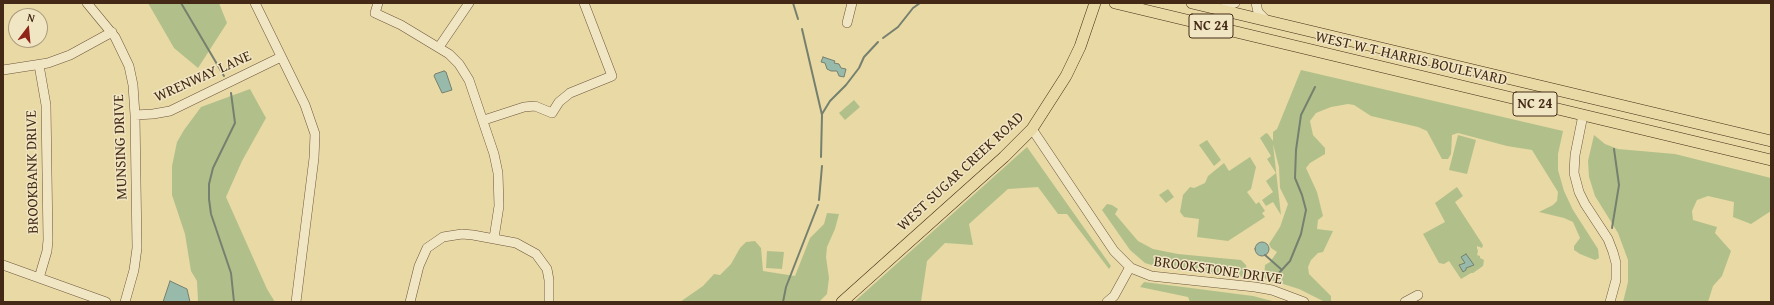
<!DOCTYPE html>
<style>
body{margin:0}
#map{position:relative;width:1774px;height:305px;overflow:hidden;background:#e9d9a5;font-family:"Gentium Book Plus",serif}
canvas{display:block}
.frame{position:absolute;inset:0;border:4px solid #442a16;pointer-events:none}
.north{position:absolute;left:8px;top:8px;width:40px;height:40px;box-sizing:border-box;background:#f1e6c4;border:1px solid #ac9b7e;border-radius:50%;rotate:16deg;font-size:11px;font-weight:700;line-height:16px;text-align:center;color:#442a16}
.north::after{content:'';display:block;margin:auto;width:14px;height:18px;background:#8f2418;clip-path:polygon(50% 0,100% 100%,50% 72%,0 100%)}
</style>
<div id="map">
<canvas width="1774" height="305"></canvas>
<div class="frame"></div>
<div class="north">N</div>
</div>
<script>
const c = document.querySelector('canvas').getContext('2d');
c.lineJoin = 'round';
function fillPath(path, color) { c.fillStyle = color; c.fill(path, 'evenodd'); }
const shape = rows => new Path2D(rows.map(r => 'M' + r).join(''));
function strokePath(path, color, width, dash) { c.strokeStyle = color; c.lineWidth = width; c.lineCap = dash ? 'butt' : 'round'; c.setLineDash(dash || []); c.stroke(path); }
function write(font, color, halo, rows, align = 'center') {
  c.font = font + ' "Gentium Book Plus",serif'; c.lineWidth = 3; c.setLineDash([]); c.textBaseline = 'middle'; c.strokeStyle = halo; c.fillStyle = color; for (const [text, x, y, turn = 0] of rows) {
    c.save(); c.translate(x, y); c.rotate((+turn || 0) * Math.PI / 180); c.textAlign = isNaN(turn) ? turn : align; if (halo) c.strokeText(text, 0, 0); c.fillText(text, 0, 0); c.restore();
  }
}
const green = shape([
 [148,3,219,3,227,23,198,68,174,48],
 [1301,70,1563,131,1558,154,1558,170,1564,191,1573,210,1598,249,1599,258,1595,260,1580,254,1574,250,1574,246,1580,238,1573,222,1564,218,1539,212,1553,205,1557,201,1558,192,1532,150,1507,146,1458,133,1452,135,1451,154,1448,159,1442,159,1427,131,1418,127,1371,116,1354,105,1348,104,1331,107,1316,113,1310,121,1313,135,1325,148,1325,154,1310,163,1306,168,1317,192,1323,216,1318,220,1317,229,1333,231,1323,252,1318,253,1311,260,1308,267,1309,274,1331,296,1331,302,1325,302,1299,289,1264,278,1265,265,1270,262,1277,252,1271,248,1269,244,1280,227,1288,204,1280,188,1279,167,1273,144,1281,215,1273,202,1266,206,1262,200,1273,192,1266,181,1276,173,1267,159,1271,156,1260,138,1266,133,1268,134,1273,141,1273,132,1277,129],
 [250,89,266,118,242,161,226,197,267,289,275,302,198,302,197,281,191,271,185,234,172,195,172,166,177,142,184,130,201,107],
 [854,100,860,107,845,120,839,113],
 [1458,135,1476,140,1467,174,1449,170],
 [1594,135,1605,144,1618,149,1675,154,1771,178,1771,211,1751,224,1733,217,1734,202,1708,196,1697,200,1692,211,1693,220,1717,227,1715,233,1731,251,1722,276,1713,286,1708,302,1623,302,1628,282,1628,260,1618,233,1595,196,1589,177,1588,161],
 [1207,140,1221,160,1214,166,1199,145],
 [1027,147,1111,266,1109,269,1067,214,1058,214,1038,187,1008,189,969,224,973,245,945,243,927,261,921,302,854,302],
 [1250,157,1256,167,1251,189,1247,192,1256,204,1259,202,1265,211,1262,213,1265,217,1228,241,1197,237,1199,219,1184,217,1180,212,1183,195,1190,187,1194,188,1205,183,1208,176,1224,163,1229,171],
 [1457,187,1463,196,1455,202,1483,245,1482,248,1477,246,1477,248,1478,251,1477,255,1480,256,1480,258,1484,260,1483,266,1473,273,1471,273,1461,279,1449,261,1444,264,1439,263,1423,234,1445,222,1435,203],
 [1168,189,1174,197,1166,203,1159,195],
 [1107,204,1112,205,1118,209,1115,214,1138,241,1153,249,1178,254,1241,260,1246,265,1247,273,1244,277,1161,268,1145,263,1130,250,1102,210],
 [827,213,839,214,835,229,827,247,826,257,829,278,827,294,819,302,680,302,703,286,714,274,720,275,731,264,740,248,746,242,755,241,761,248,763,271,795,276,810,238,824,224],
 [767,251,784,252,782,269,766,268],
 [1144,282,1253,296,1276,302,1190,302,1188,297,1140,287]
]);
const water = shape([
 [823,57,835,61,834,63,839,64,841,68,846,69,844,77,839,76,837,71,831,71,827,69,825,63,821,62,823,57],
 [444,71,446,72,452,90,442,93,434,76,435,74,444,71],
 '1255 249a7 7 0 1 1 14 0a7 7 0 1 1-14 0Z',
 [1466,254,1474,265,1466,268,1466,270,1463,272,1459,265,1465,263,1461,257,1466,254],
 [170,281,187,289,190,302,163,302,170,281]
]);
const stream = shape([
 [181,3,224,76],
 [793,3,798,19],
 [802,29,822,115,821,157],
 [883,38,898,27,913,8,920,3],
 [231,93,235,123,213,168,209,184,209,199,211,214,231,273,234,302],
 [822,114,830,101,846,85,859,68,864,57,878,42],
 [819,200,822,166],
 [1612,228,1619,185,1614,149],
 [1265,255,1282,270],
 [1275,281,1278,274,1290,261,1301,234,1306,210,1302,195,1295,178,1296,150,1301,115,1315,87],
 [783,302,786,287,818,205]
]);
const minor = shape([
 [87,3,115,37,129,66,133,85,135,115,137,248,134,270,125,302],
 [255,3,305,105,315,134,314,158,296,302],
 [378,3,375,13,401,25,449,54,459,64,469,80,494,154,498,173,499,206,494,238],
 [1256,3,1258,12,1267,21],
 [1219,10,1235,3],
 [847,23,852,3],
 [439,47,469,3],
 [39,65,46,105,48,240,47,251,39,278],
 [3,70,48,63,70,55,112,32],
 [135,115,153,114,170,111,281,57],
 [1583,115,1575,155,1574,173,1579,192,1585,204,1608,239,1613,252,1616,263,1616,280,1610,302],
 [484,120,524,107,535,106,552,113,559,102,570,93,612,76,584,3],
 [1032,129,1114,251,1131,268,1151,276,1255,287,1272,290,1304,302],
 [3,265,106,302],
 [410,302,419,266,427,248,443,237,462,234,473,235,516,243,536,254,547,269,549,280,549,302],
 [1107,302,1114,296,1130,267],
 [1405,302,1418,295]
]);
const major = shape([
 [1115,3,1771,160],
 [1192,3,1771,141],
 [842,302,1004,157,1032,129,1066,76,1080,47,1095,3]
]);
const shields = [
 [1211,26,44],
 [1535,104,44]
];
const shieldNames = [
 ["NC 24",1211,26],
 ["NC 24",1535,104]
];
const streetNames = [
 ["WEST W T HARRIS BOULEVARD",1411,59,13],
 ["WRENWAY LANE",203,77,-24],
 ["MUNSING DRIVE",121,147,-92],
 ["BROOKBANK DRIVE",33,172,-91],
 ["WEST SUGAR CREEK ROAD",961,172,-43],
 ["BROOKSTONE DRIVE",1218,271,8]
];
fillPath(green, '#b1c08a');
fillPath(water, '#97baab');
strokePath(water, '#76806f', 1);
strokePath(stream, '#76806f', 2);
strokePath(minor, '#6d563a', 10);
strokePath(major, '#442a16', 12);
strokePath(minor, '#f1e6c4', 9);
strokePath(major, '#e9d9a5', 11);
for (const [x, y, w] of shields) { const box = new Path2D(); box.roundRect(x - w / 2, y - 12, w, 24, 3); c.fillStyle = '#f1e6c4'; c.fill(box); strokePath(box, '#442a16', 1); }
write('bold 14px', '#442a16', null, shieldNames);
write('15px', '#442a16', '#f1e6c4', streetNames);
</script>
